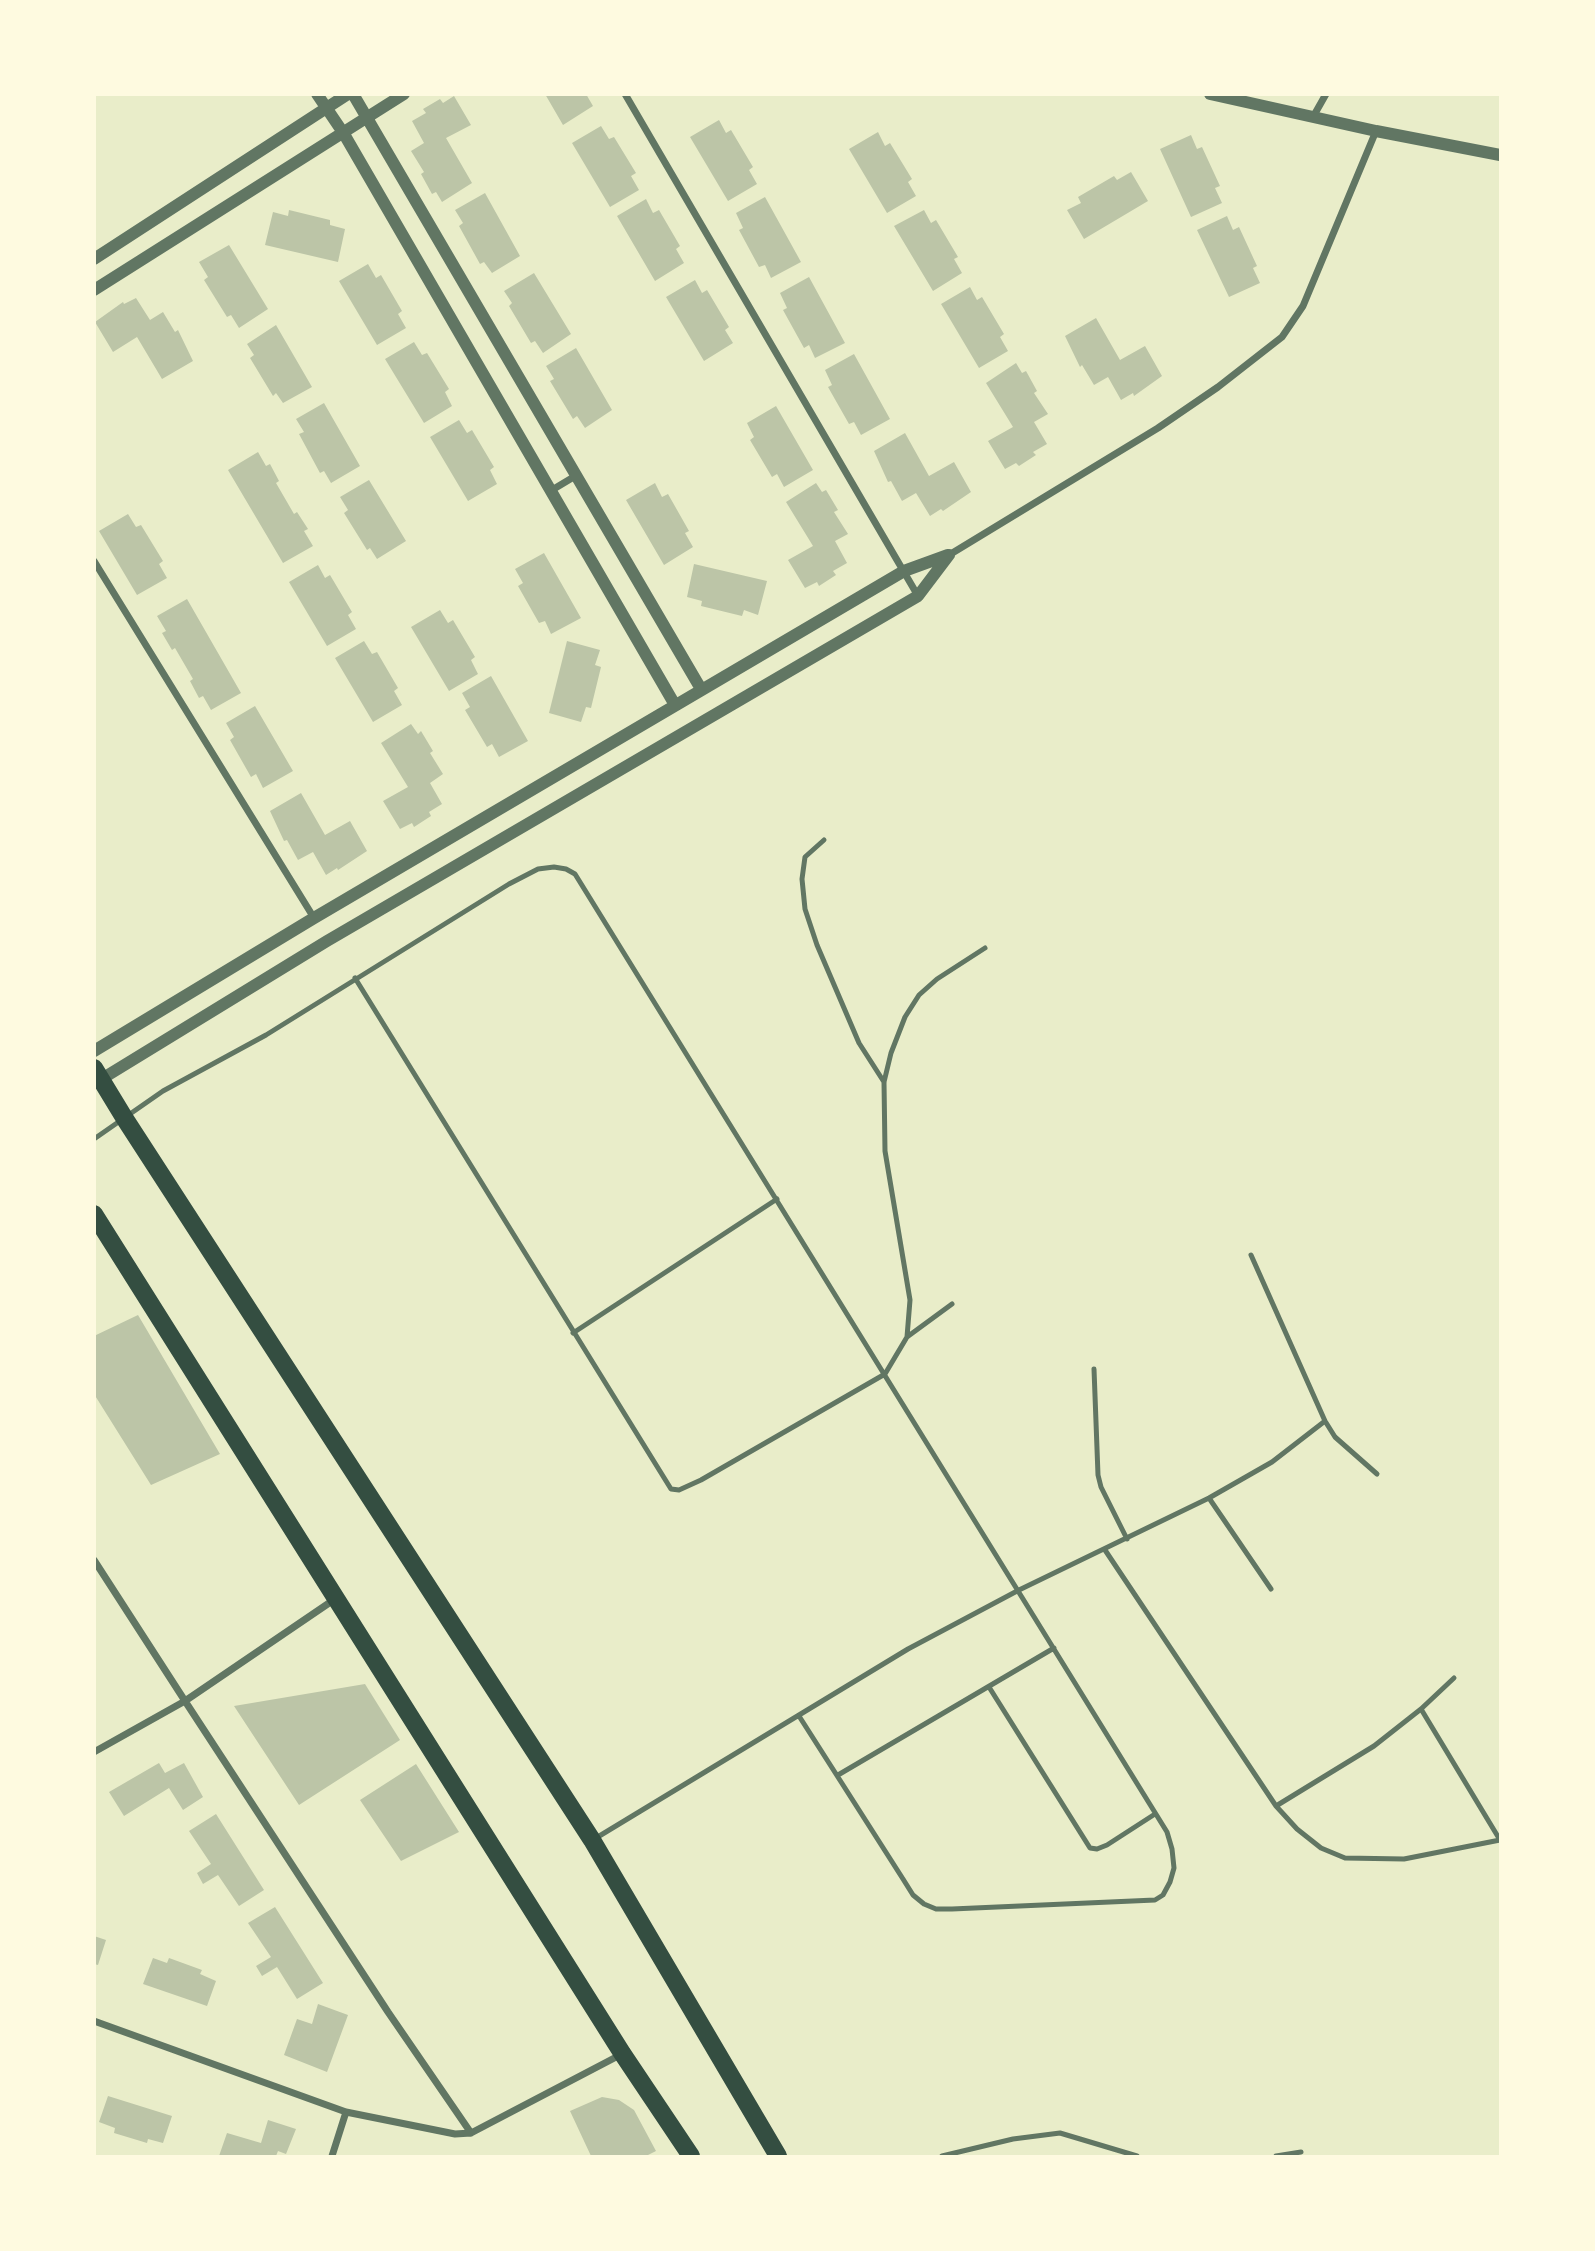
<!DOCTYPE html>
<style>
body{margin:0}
#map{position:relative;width:1595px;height:2251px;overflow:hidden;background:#e9edc9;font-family:Jost,sans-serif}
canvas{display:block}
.frame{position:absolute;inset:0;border:96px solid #fefae0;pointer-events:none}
</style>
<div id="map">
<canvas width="1595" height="2251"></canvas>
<div class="frame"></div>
</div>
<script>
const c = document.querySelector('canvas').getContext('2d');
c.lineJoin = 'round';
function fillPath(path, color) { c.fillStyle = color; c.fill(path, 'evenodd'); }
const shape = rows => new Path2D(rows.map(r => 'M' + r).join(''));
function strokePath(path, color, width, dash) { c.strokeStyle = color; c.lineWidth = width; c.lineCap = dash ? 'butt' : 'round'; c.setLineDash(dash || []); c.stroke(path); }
const building = shape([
 [545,94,586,94,593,106,563,125],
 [454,96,471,125,446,138,472,183,442,202,436,192,432,194,421,174,424,172,411,151,424,143,412,121,426,113,423,109,440,99,443,103],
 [719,120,726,133,731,130,753,167,749,170,757,184,728,201,690,137],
 [601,126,609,139,614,137,636,173,631,176,639,190,610,207,572,143],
 [878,132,885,146,890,143,912,179,908,182,916,196,887,213,849,149],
 [1191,135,1197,149,1202,147,1220,186,1215,188,1222,203,1191,217,1160,149],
 [1131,172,1148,201,1084,239,1067,210,1081,203,1078,197,1114,176,1117,180],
 [485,193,520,256,492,273,484,262,480,264,459,226,463,223,455,210],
 [765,197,801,262,771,278,765,265,759,267,739,230,743,228,736,213],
 [646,199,653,213,659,210,680,246,676,249,684,263,655,281,617,216],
 [289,210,330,220,330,225,345,229,338,262,265,245,273,212,288,216],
 [924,210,931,223,936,220,958,257,954,259,962,273,933,291,894,226],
 [1227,216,1233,230,1239,227,1257,266,1253,268,1260,283,1229,297,1197,230],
 [229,245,268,309,239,328,231,315,227,317,204,280,208,277,199,262],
 [368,264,376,278,381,275,402,311,398,314,406,328,377,345,339,281],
 [534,273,571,334,543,353,535,341,531,343,509,306,512,303,504,291],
 [809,277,845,343,815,358,809,345,804,348,783,310,787,308,780,293],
 [695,280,702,293,707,290,729,327,725,330,733,343,704,361,666,297],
 [970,287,977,300,982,297,1004,334,1000,337,1008,351,979,368,941,304],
 [136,298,150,320,163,312,175,332,178,330,193,361,162,379,137,337,113,352,95,322,123,302,124,304],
 [1096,318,1120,360,1145,346,1162,376,1134,396,1133,393,1121,400,1108,377,1094,385,1082,365,1080,367,1065,336],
 [276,325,312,387,283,403,276,393,273,396,250,358,254,355,247,344],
 [414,342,422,355,427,353,449,389,445,392,452,406,424,423,385,359],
 [576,348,612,410,585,428,577,416,573,419,550,381,554,379,546,366],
 [854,354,890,419,861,435,854,422,849,424,828,387,832,385,825,370],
 [1016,363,1022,373,1026,371,1037,391,1034,393,1048,414,1034,422,1047,444,1033,452,1036,455,1019,466,1016,463,1005,469,988,441,1013,427,986,383],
 [324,403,360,466,331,483,324,471,320,473,299,434,304,432,296,419],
 [776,406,813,470,784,487,777,474,772,477,750,440,754,437,747,423],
 [459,420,467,433,472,430,494,467,490,470,497,484,468,501,430,437],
 [905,433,929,476,954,462,971,492,943,511,941,509,930,516,916,493,902,501,891,481,888,482,874,451],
 [258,452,266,466,270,464,279,481,276,483,294,514,297,512,308,529,304,531,313,546,283,563,228,470],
 [369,480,406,541,377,559,370,548,367,550,344,513,348,510,340,497],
 [655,483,662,497,668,494,689,531,685,533,693,547,664,565,626,500],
 [816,483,822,492,826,490,838,510,834,512,848,534,835,541,847,563,833,571,836,575,819,586,817,582,805,588,788,560,813,546,786,502],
 [128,514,136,527,141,525,163,561,159,564,167,578,137,595,99,531],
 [544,553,581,618,551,634,545,621,539,623,518,586,523,583,515,569],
 [694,564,767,581,758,615,744,610,742,616,701,606,702,601,687,597],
 [318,565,325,578,330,575,352,612,348,615,356,629,327,646,289,582],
 [187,599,241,693,211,710,203,696,199,698,190,681,193,679,175,648,172,650,162,633,166,631,157,616],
 [440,610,448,623,453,620,475,657,471,660,478,674,449,691,411,627],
 [364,641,372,654,377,652,398,688,394,691,402,705,373,722,335,658],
 [567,641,600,650,595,665,601,667,591,708,586,707,581,722,549,713],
 [491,676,528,741,499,757,492,744,487,747,465,710,470,707,462,693],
 [255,706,293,771,263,788,256,774,251,777,230,740,234,737,226,723],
 [411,724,418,734,421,731,433,751,430,753,443,774,430,783,442,804,429,812,431,816,414,827,412,823,400,829,383,801,408,787,381,743],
 [301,793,325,835,350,821,367,851,338,870,337,868,326,875,313,852,298,860,287,840,284,841,270,811],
 [138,1315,220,1454,151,1485,94,1394,94,1336],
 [365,1684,400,1740,299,1805,234,1706],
 [159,1763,165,1773,184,1763,203,1797,183,1810,169,1788,124,1816,109,1792],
 [416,1764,459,1832,401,1861,360,1800],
 [216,1814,264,1890,239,1906,218,1875,203,1884,197,1873,211,1864,189,1831],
 [275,1907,323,1983,297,1999,277,1967,262,1976,256,1966,271,1957,248,1923],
 [94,1936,106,1940,98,1965,94,1964],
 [153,1958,167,1963,169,1958,202,1970,200,1974,216,1981,207,2006,143,1984],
 [318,2004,348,2015,327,2072,284,2055,297,2019,312,2024],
 [108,2096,172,2116,163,2143,148,2139,147,2143,114,2133,115,2128,99,2122],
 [602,2097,619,2100,634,2110,656,2151,646,2156,591,2156,570,2111],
 [268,2120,296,2129,286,2154,278,2151,276,2156,219,2156,227,2133,261,2143]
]);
const service = shape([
 [824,840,805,857,802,879,805,909,817,945,859,1043,884,1082],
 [355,978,671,1489,679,1490,701,1480,885,1374,907,1337,952,1304],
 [94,1139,163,1091,266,1035,509,884,538,869,554,867,566,869,575,874,1167,1832,1172,1849,1174,1868,1170,1882,1163,1895,1155,1900,952,1909,936,1909,924,1904,913,1895,903,1879,799,1716],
 [1251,1255,1325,1421,1335,1437,1377,1474],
 [573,1333,777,1199],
 [907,1337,910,1300,885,1151,884,1082,891,1053,905,1017,919,995,937,979,985,948],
 [1094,1369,1098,1475,1101,1487,1127,1539],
 [1209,1498,1271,1589],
 [1105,1550,1276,1806,1297,1829,1321,1848,1345,1858,1404,1859,1500,1840],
 [989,1687,1090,1848,1097,1849,1107,1845,1155,1814],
 [1421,1709,1500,1840],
 [838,1775,1054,1648],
 [1276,1806,1374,1746,1421,1709,1454,1678],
 [596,1838,908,1649,1019,1590,1209,1498,1272,1462,1325,1421],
 [942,2156,1013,2139,1060,2133,1137,2156],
 [1276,2156,1301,2152]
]);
const minor = shape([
 [625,94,918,596],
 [1313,117,1326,94],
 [552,490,577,475],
 [949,555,1158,428,1218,387,1282,337,1303,306,1376,131],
 [94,561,314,918],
 [94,1560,185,1701,94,1752],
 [335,1599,185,1701,388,2012,471,2133],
 [94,2021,346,2112,455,2134,471,2133,622,2054],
 [332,2156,346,2112]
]);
const tertiary = shape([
 [317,94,344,134,675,705],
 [353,94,701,689],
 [1210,94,1376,131,1500,155],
 [94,259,348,94],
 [94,290,404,94],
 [94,1051,314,918,904,571,948,555],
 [95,1083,327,941,918,596,949,555]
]);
const primary = shape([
 [94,1068,125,1119,592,1840,778,2156],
 [94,1214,622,2053,691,2156]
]);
fillPath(building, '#bcc5a7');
strokePath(service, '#617663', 5);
strokePath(minor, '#617663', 7);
strokePath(tertiary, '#617663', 12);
strokePath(primary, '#344e41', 18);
</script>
